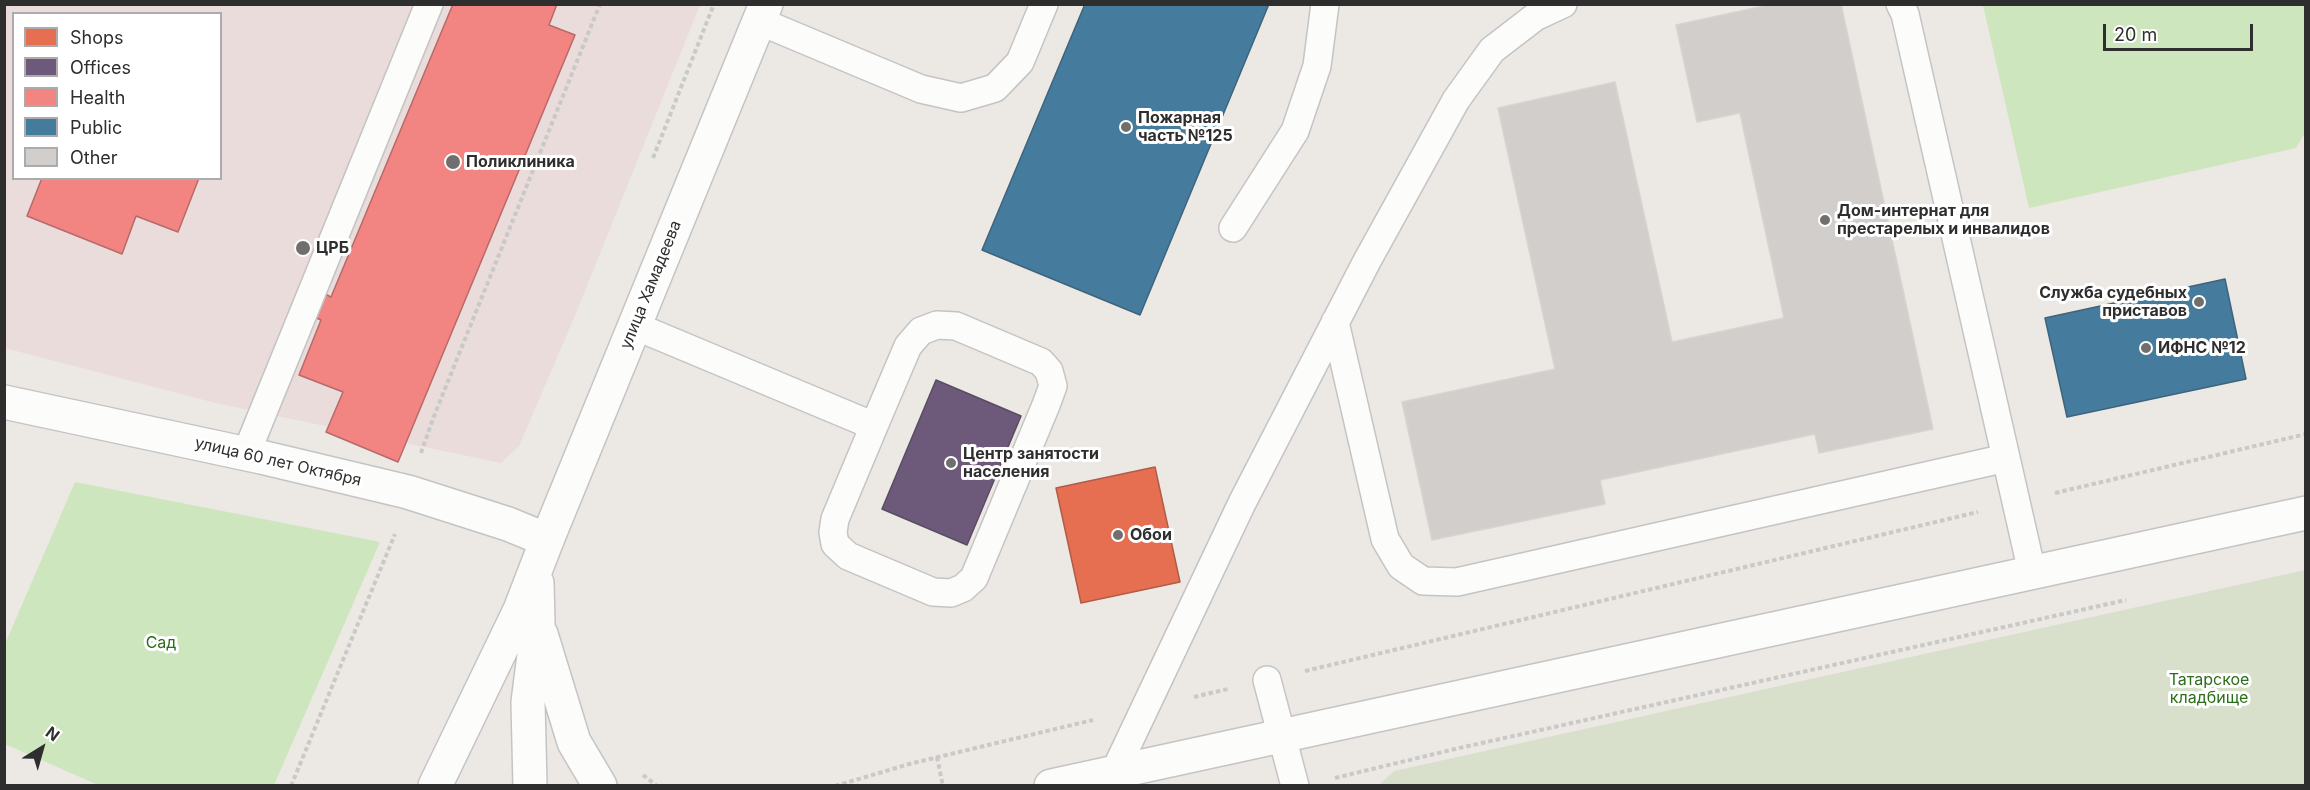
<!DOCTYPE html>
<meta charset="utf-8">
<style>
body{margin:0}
#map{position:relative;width:2310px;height:790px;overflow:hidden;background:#ece8e4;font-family:Inter,sans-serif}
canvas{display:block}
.frame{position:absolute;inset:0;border:6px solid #2e2e2e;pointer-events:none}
.legend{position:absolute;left:12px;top:12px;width:210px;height:168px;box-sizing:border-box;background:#fff;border:2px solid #ababab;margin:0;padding:8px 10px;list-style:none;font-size:18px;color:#2e2e2e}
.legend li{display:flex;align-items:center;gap:12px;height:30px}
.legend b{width:30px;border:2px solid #ababab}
.north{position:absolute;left:12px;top:718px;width:60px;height:60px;-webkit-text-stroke:4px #fff;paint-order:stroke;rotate:37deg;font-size:16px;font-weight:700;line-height:24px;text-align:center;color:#2e2e2e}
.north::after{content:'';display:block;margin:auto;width:21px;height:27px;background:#2e2e2e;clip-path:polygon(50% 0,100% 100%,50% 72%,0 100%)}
.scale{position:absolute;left:2103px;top:24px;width:150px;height:27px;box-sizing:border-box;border:3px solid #2e2e2e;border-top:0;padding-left:8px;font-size:18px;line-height:21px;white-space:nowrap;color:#2e2e2e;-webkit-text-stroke:4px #fff;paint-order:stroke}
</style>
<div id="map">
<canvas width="2310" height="790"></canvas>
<div class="frame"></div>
<ul class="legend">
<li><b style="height:16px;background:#e76f51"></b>Shops</li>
<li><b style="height:16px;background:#6d597a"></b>Offices</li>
<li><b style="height:16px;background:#f28482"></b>Health</li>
<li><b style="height:16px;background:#457b9d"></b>Public</li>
<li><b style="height:16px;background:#d1cecb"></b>Other</li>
</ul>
<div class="north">N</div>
<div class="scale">20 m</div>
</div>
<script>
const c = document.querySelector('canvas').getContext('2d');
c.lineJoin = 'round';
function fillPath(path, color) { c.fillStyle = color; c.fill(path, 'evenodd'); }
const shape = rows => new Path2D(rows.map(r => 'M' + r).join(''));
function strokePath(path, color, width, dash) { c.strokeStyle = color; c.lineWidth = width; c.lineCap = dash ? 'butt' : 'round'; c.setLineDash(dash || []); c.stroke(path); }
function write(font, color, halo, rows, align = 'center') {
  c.font = font + ' Inter,sans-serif'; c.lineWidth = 6; c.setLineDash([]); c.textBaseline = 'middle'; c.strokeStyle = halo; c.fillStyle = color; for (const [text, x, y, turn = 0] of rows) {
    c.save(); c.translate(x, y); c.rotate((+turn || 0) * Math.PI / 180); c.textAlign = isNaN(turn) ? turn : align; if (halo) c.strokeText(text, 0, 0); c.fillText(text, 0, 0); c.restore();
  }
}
const medical = shape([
 [4,5,700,5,574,318,519,446,501,463,216,403,5,348],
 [14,14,220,14,220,178,14,178]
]);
const green = shape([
 [1983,5,2305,5,2305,133,2296,148,2029,208],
 [75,482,380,542,274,785,98,785,5,744,5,644]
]);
const cemetery = shape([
 [2305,570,2305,785,1379,785,1394,771]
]);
const shops = shape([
 [1155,467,1180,582,1081,603,1056,488,1155,467]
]);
const offices = shape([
 [936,380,1021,416,967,545,882,509,936,380]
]);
const health = shape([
 [453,4,557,4,549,25,575,35,398,462,326,432,343,392,299,375,321,320,305,313,315,289,331,297,453,4],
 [42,178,199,178,178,232,136,216,122,254,27,216,42,178]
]);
const public = shape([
 [1085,4,1269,4,1140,315,982,250,1085,4],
 [2225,279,2246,379,2067,417,2045,318,2225,279]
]);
const building = shape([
 [1773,4,1841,4,1933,429,1819,453,1815,434,1600,480,1605,504,1432,540,1402,402,1555,369,1498,108,1615,82,1672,342,1784,318,1740,113,1697,122,1676,25,1773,4]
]);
const path = shape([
 [653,158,714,4],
 [421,453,434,416,600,4],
 [2055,493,2306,434],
 [1305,671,1978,512],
 [1194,697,1228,689],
 [937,757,943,786],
 [643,775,657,786],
 [1335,778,1455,749,2126,600],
 [291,786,395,534],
 [835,786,913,763,1093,720]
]);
const service = shape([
 [1900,4,1905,14,2032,572],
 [759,21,921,89,961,98,995,88,1020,62,1044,4],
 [1233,228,1295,131,1317,66,1325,4],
 [1335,322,1385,539,1401,566,1423,581,1457,582,2006,458],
 [635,326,874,426,835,519,833,532,835,544,848,556,933,592,951,593,963,588,974,578,1046,405,1053,386,1049,371,1041,362,956,326,937,325,921,331,908,346,874,426],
 [246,454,429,4],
 [1267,680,1295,786],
 [1115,771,1242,503,1367,261,1456,100,1492,50,1535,17,1563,4]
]);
const minor = shape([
 [4,402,261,457,408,492,508,524,547,540]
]);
const tertiary = shape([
 [541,634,574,742,600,786],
 [435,786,520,610,547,540,766,4],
 [530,786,528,702,538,624,537,583],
 [1051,786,2306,513]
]);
const markers = [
 [1126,127,6,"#706f6e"],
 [453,162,8,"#706f6e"],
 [1825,220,6,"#706f6e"],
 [303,248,8,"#706f6e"],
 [2199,302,6,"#706f6e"],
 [2146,348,6,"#706f6e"],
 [951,463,6,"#706f6e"],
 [1118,535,6,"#706f6e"]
];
const poiNames = [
 ["Пожарная",1138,118],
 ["часть №125",1138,136],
 ["Поликлиника",466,162],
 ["Дом-интернат для",1837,211],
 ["престарелых и инвалидов",1837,229],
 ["ЦРБ",316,248],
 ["Служба судебных",2187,293,"right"],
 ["приставов",2187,311,"right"],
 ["ИФНС №12",2158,348],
 ["Центр занятости",963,454],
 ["населения",963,472],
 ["Обои",1130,535]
];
const streetNames = [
 ["улица Хамадеева",651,285,-68],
 ["улица 60 лет Октября",278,462,13]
];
const parkNames = [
 ["Сад",161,643],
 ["Татарское",2209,680],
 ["кладбище",2209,698]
];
fillPath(medical, '#e9dcdb');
fillPath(green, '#cee6be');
fillPath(cemetery, '#d8e0cc');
fillPath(shops, '#e76f51');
strokePath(shops, '#b05c46', 1.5);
fillPath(offices, '#6d597a');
strokePath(offices, '#5a4c63', 1.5);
fillPath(health, '#f28482');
strokePath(health, '#b76a69', 1.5);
fillPath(public, '#457b9d');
strokePath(public, '#3e647c', 1.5);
fillPath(building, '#d1cecb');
strokePath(building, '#d7d4d0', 1.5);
strokePath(service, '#c5c4c5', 30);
strokePath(minor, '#c5c4c5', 36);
strokePath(tertiary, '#c5c4c5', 36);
strokePath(path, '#c9c9c8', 4, [4.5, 3]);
strokePath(service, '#fcfcfb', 27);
strokePath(minor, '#fcfcfb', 33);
strokePath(tertiary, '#fcfcfb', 33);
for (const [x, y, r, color] of markers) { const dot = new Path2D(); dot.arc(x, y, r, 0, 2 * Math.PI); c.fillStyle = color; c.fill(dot); strokePath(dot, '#fff', 2); }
write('bold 16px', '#2e2e2e', '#fff', poiNames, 'left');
write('16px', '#2e2e2e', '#fff', streetNames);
write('16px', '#2c6e1b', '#fff', parkNames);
</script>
